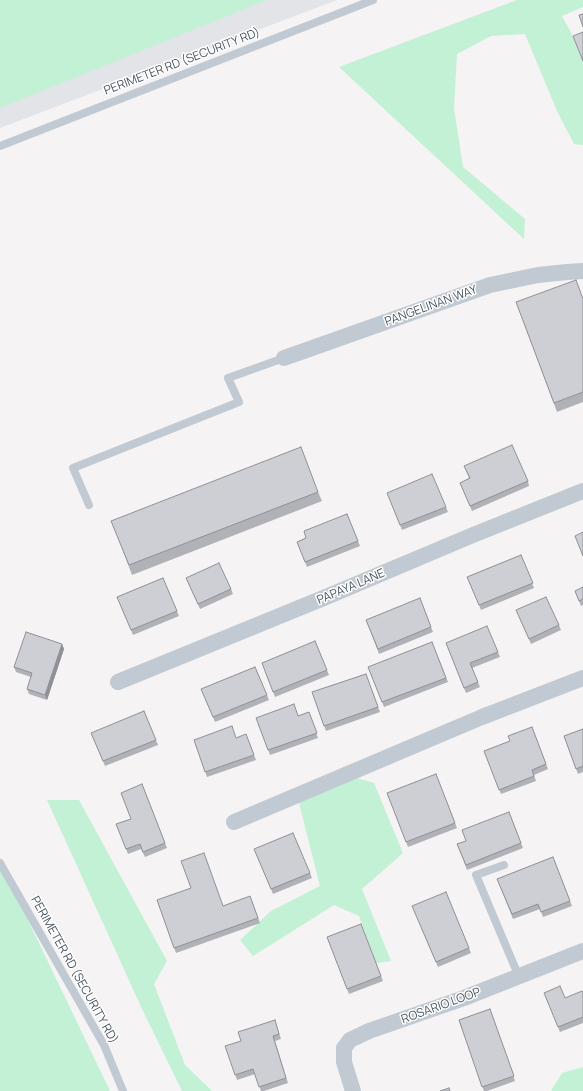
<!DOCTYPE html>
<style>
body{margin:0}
canvas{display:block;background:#f5f3f3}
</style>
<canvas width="583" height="1091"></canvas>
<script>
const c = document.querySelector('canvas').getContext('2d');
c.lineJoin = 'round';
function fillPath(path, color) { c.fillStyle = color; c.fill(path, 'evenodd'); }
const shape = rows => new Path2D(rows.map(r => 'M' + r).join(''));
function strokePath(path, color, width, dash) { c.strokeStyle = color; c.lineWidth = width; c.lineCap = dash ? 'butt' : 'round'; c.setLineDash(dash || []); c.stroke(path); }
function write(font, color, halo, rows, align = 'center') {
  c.font = font + ' Manrope,sans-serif'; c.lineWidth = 3; c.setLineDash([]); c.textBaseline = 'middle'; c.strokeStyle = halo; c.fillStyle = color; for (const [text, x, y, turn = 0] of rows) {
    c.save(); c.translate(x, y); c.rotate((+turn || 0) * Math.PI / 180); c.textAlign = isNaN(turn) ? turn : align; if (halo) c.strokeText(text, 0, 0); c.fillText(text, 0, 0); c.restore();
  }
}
const airport = shape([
 [0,0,337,0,0,128]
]);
const green = shape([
 [0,0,267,0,0,108],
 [517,0,583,0,583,7,562,16,575,40,583,61,583,145,574,144,557,111,525,34,491,36,457,54,454,108,463,167,525,219,524,239,339,67],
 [346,775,374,783,403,853,362,889,391,961,376,963,359,916,334,905,253,956,240,940,271,911,320,886,298,799],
 [47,800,79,800,167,961,154,984,185,1065,212,1091,182,1091,143,1011],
 [3,868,110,1091,0,1091,0,869],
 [583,1067,583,1091,551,1091,562,1073]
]);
const lane = shape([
 [0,146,373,0],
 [89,505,73,468,239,402,228,378,284,358],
 [0,863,104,1045,123,1091],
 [504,865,476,875,519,977]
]);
const street = shape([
 [284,358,490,285,538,275,567,272,583,271],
 [118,682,326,597,473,535,583,491],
 [234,822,482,717,583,678],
 [353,1091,344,1062,344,1048,350,1040,369,1031,464,998,583,951]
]);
const wall = shape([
 [583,299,583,402,557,412,516,302],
 [464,466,528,481,529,486,472,511,460,483,469,478],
 [318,492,322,501,132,575,115,530],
 [389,498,446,507,448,512,402,530],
 [347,514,360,546,307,567,297,542,306,538],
 [521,555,534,588,481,610,467,577],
 [163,578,179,616,133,635,117,597],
 [186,578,231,589,233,594,200,609],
 [583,587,583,605,581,606,575,591],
 [420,598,433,632,379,654,366,620],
 [516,610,559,625,561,630,531,644],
 [315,641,329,675,275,697,262,663],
 [432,642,448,682,384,707,368,667],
 [62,644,64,649,47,700,29,694,27,689,31,677,16,672,14,667],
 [448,648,498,652,500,657,472,668,480,687,466,693],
 [255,667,269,700,215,722,201,689],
 [366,674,380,712,326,731,312,692],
 [144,711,158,745,105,766,91,733],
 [309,712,318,738,270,755,256,718,298,716],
 [532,727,548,769,534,775,536,781,501,794,484,751,510,741],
 [583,729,583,772,578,774,564,736],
 [246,734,256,760,207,777,194,740,236,738],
 [436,774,457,828,408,847,387,793],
 [142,784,167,848,145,857,141,849,128,854,116,824,131,819],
 [509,812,523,848,467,870,457,844,466,841],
 [256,854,310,873,312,878,273,894],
 [553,857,572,906,543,917,540,909,513,919,497,879],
 [250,896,260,923,176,953,157,900,223,906],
 [414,911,469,948,471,953,438,967],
 [361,924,383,981,349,994,327,937],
 [583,993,583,1023,560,1032,546,998,565,998],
 [490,1009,515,1081,487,1091,484,1091,459,1020],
 [275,1020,281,1039,275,1041,288,1083,264,1091,261,1091,255,1074,237,1080,225,1046,241,1041]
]);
const shadedWall = shape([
 [62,644,64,649,47,700,45,695]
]);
const building = shape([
 [583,14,583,27,579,15,583,14],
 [583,32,583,61,573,36,583,32],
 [576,280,583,299,583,392,554,403,516,302,576,280],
 [512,445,528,481,470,506,460,483,470,478,464,466,512,445],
 [301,447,318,492,129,565,111,521,301,447],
 [432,474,446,507,400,525,387,493,432,474],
 [347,514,358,541,305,562,297,542,306,538,304,531,347,514],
 [583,532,583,556,575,536,583,532],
 [521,555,533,583,479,605,467,577,521,555],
 [219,563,231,589,198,604,186,578,219,563],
 [163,578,177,611,131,630,117,597,163,578],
 [583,587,583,599,579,601,575,591,583,587],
 [546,597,559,625,529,639,516,610,546,597],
 [420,598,431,627,378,649,366,620,420,598],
 [487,626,498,652,470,663,478,682,464,688,446,643,487,626],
 [26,632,62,644,45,695,27,689,32,673,14,667,26,632],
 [315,641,327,670,273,692,262,663,315,641],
 [432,642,446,678,382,702,368,667,432,642],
 [255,667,267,695,213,717,201,689,255,667],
 [366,674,378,707,324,726,312,692,366,674],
 [294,704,298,716,309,712,317,733,268,750,256,718,294,704],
 [144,711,156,740,103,761,91,733,144,711],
 [232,726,236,738,246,734,254,755,205,772,194,740,232,726],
 [532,727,546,764,532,770,534,776,499,790,484,751,510,741,508,736,532,727],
 [583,729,583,766,576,769,564,736,583,729],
 [436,774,455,823,406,842,387,793,436,774],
 [142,784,165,843,143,852,140,844,126,849,116,824,131,819,121,793,142,784],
 [509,812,521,843,466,865,457,844,466,841,462,830,509,812],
 [293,833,310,873,271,889,254,849,293,833],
 [204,853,223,906,250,896,258,918,174,948,157,900,191,888,181,861,204,853],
 [553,857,570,901,541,912,538,904,512,914,497,879,553,857],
 [446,892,469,948,436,962,412,906,446,892],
 [361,924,381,976,347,989,327,937,361,924],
 [560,986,565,998,582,991,583,993,583,1017,558,1027,544,993,560,986],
 [490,1009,514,1076,482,1087,459,1020,490,1009],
 [275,1020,279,1034,273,1036,286,1078,259,1087,253,1069,235,1075,225,1046,241,1041,238,1032,275,1020],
 [449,1088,450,1091,440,1091,449,1088]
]);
const streetNames = [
 ["PERIMETER RD (SECURITY RD)",182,62,-21],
 ["PANGELINAN WAY",431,306,-20],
 ["PAPAYA LANE",351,587,-23],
 ["PERIMETER RD (SECURITY RD)",74,970,61],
 ["ROSARIO LOOP",441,1006,-20]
];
fillPath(airport, '#e2e4e7');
fillPath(green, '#c3f1d5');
strokePath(lane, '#c1cad2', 8);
strokePath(street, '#c1cad2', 16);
fillPath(wall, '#b0b2b7');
fillPath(shadedWall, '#909195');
fillPath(building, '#cdcfd5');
strokePath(building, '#909195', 1);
write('12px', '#4a5661', '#fff', streetNames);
</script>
